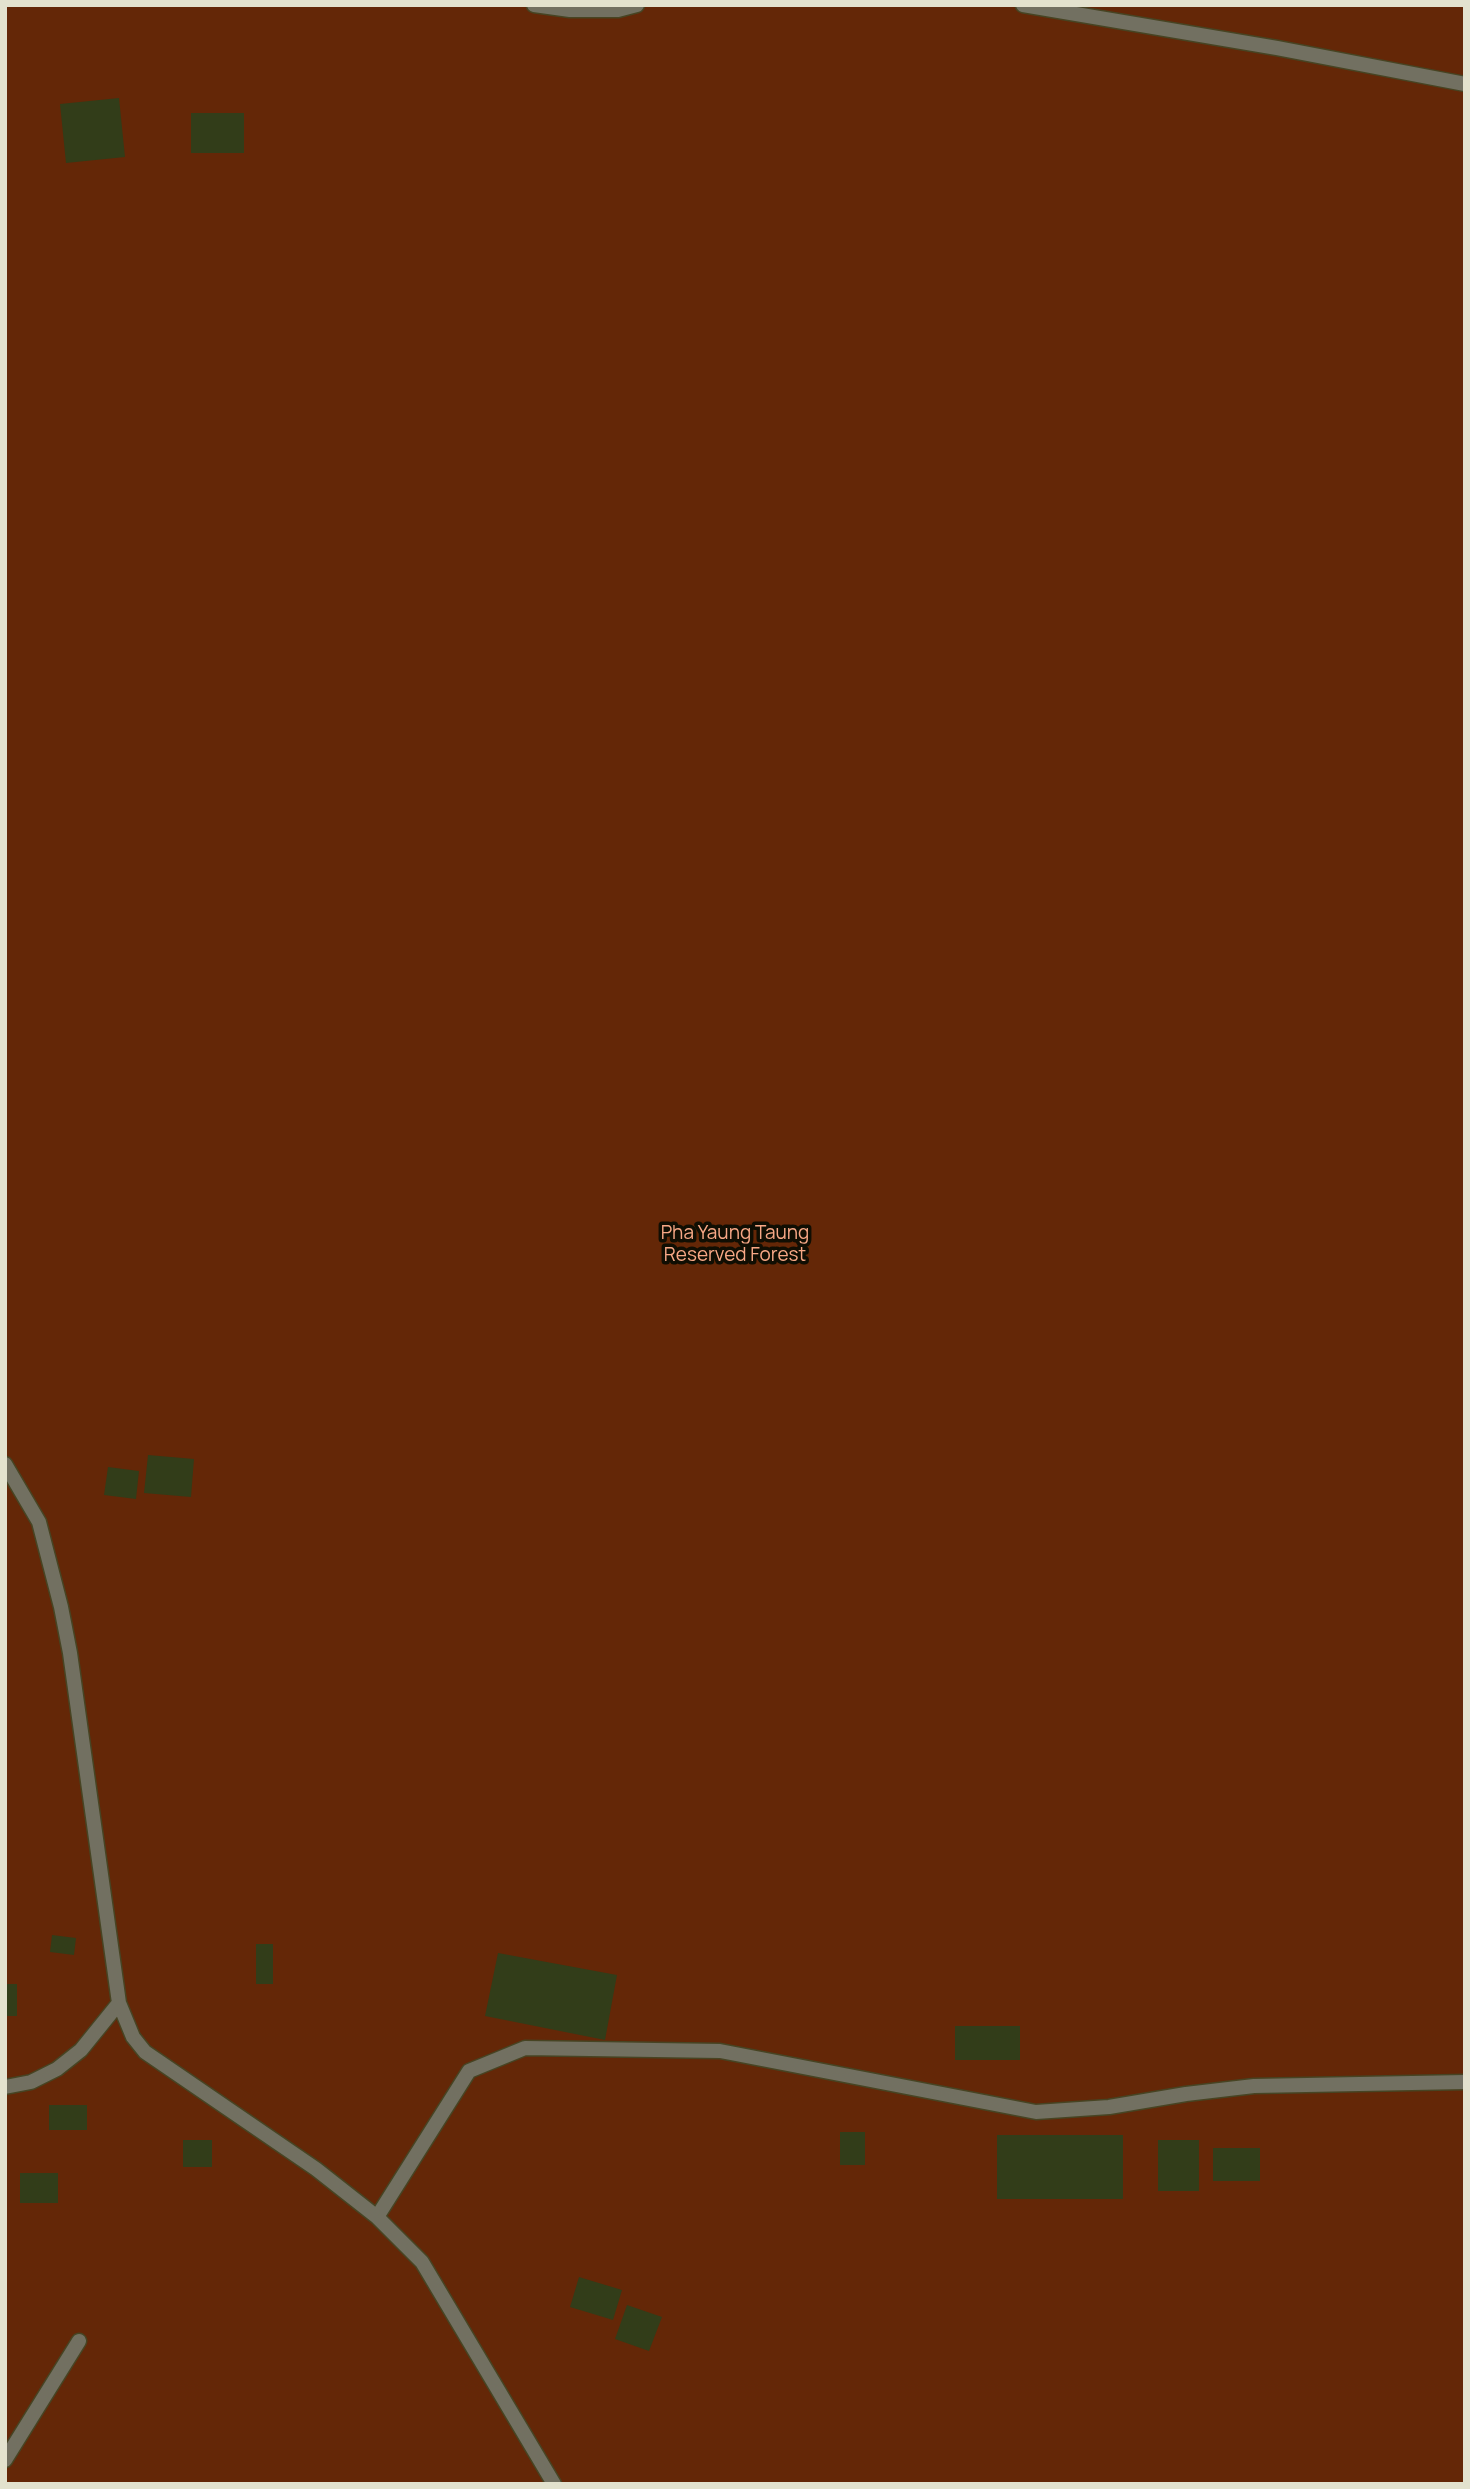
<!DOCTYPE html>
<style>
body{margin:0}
#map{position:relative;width:1470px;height:2489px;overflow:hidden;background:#292602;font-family:Manrope,sans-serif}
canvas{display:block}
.frame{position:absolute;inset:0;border:7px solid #e3e2ce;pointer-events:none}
</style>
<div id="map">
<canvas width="1470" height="2489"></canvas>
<div class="frame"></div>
</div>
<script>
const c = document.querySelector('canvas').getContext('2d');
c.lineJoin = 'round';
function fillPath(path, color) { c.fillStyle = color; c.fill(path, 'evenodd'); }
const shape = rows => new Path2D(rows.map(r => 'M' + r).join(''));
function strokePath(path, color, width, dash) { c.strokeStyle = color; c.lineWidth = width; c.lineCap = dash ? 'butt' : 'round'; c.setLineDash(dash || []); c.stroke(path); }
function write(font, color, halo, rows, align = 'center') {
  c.font = font + ' Manrope,sans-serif'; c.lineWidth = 7; c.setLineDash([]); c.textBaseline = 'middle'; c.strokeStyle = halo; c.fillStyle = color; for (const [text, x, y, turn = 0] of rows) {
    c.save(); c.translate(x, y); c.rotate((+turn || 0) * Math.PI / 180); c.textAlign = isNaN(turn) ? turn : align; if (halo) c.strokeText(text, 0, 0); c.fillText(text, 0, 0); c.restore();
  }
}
const green = shape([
 [5,5,1465,5,1465,2484,5,2484]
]);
const building = shape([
 [119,98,125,157,66,163,60,104],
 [191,113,244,113,244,153,191,153],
 [148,1455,194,1459,191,1497,144,1493],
 [108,1467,139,1471,136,1499,104,1495],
 [52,1935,76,1938,74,1955,50,1952],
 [256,1944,273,1944,273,1984,256,1984],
 [498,1953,617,1975,605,2040,485,2016],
 [5,1984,17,1984,17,2016,5,2016],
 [955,2026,1020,2026,1020,2060,955,2060],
 [49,2105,87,2105,87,2130,49,2130],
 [840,2132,865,2132,865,2165,840,2165],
 [997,2135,1123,2135,1123,2199,997,2199],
 [183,2140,212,2140,212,2167,183,2167],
 [1158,2140,1199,2140,1199,2191,1158,2191],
 [1213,2148,1260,2148,1260,2181,1213,2181],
 [20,2173,58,2173,58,2203,20,2203],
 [579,2277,622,2290,613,2320,570,2307],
 [627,2305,662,2317,649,2351,615,2339]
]);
const minor = shape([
 [534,5,570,10,618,10,637,5],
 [1023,5,1277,48,1465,84],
 [5,1464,39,1522,61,1607,70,1653,119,2003,133,2037,145,2052,316,2169,377,2217,422,2262,554,2484],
 [5,2087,31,2082,57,2069,81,2050,119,2003],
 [377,2217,469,2071,525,2048,720,2051,1036,2112,1109,2107,1186,2094,1254,2086,1465,2082],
 [5,2460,79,2341]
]);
const parkNames = [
 ["Pha Yaung Taung",735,1234],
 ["Reserved Forest",735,1256]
];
fillPath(green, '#642707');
fillPath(building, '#323d19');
strokePath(minor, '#474423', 17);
strokePath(minor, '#727061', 14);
write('19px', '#f8a886', '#100e03', parkNames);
</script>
